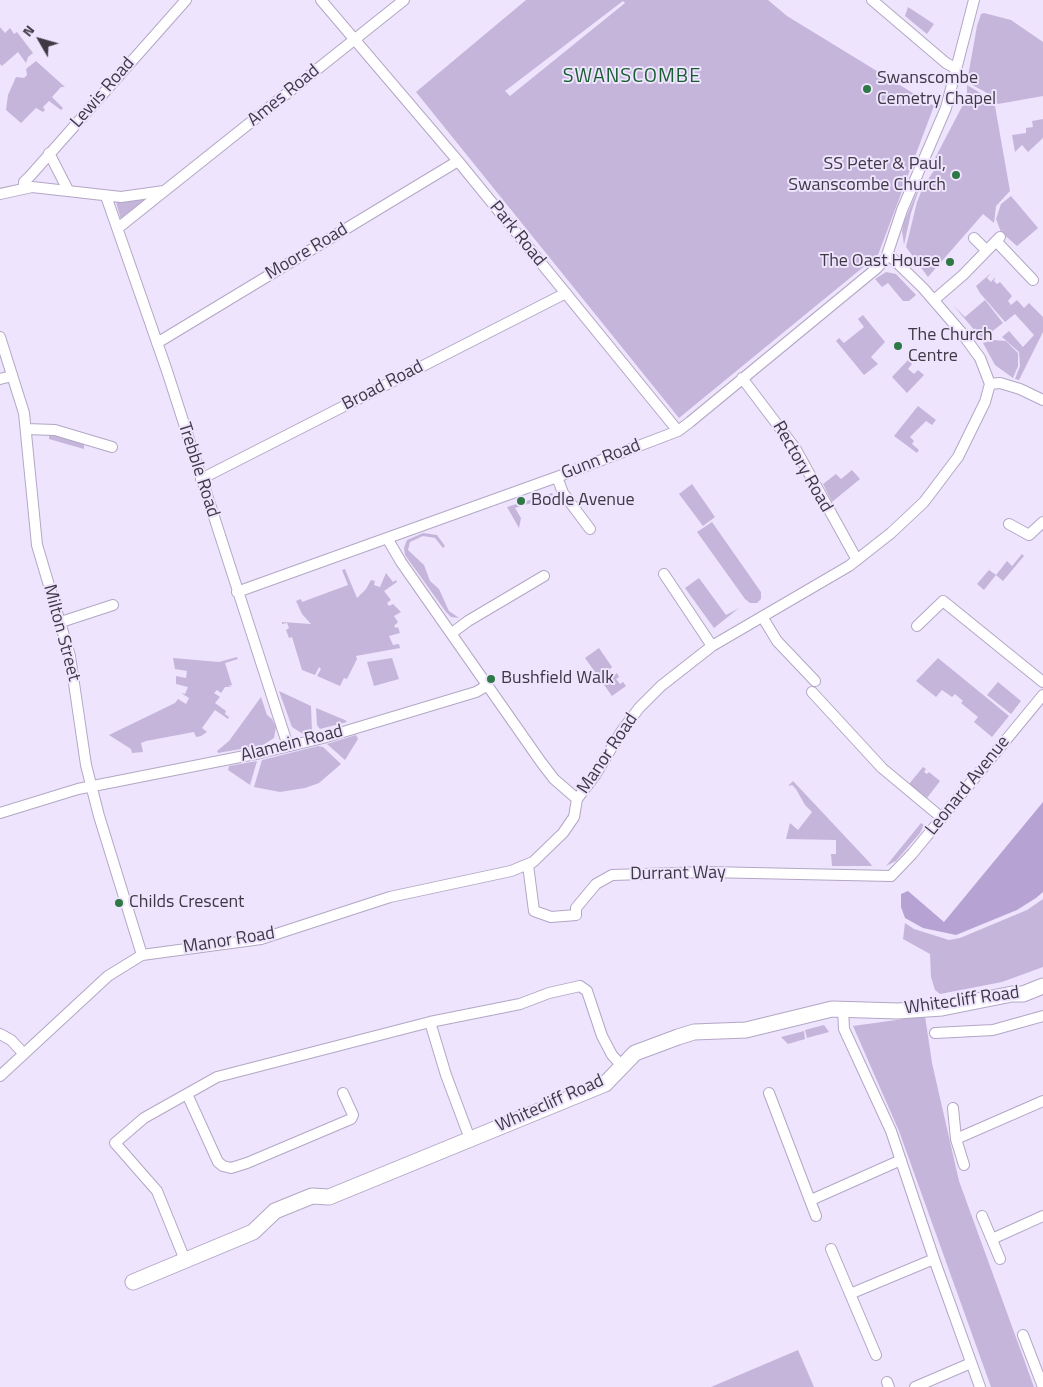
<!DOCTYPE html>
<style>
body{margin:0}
#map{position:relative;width:1043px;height:1387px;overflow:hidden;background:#eee4fd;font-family:"Titillium Web",sans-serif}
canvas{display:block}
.north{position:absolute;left:15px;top:15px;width:50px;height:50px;-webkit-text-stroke:4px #eee4fd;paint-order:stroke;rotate:308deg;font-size:14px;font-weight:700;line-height:20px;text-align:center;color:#3f3946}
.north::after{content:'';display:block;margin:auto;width:18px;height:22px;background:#3f3946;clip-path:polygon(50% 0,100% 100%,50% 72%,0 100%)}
</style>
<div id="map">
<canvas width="1043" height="1387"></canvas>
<div class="north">N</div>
</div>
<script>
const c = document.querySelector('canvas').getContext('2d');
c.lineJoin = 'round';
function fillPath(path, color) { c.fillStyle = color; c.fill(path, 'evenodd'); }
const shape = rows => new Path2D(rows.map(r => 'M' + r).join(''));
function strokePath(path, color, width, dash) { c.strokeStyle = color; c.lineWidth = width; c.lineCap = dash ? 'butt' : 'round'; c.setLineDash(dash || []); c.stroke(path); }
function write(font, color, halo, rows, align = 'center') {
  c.font = font + ' "Titillium Web",sans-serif'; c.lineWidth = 4; c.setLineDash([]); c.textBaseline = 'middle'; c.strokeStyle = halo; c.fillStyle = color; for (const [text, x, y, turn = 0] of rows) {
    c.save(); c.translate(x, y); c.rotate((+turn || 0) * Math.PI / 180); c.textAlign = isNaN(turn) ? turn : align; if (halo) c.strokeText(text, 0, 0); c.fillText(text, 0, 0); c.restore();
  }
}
const green = shape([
 [526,0,768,0,787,16,934,106,878,255,679,418,416,92],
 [623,1,625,3,510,96,505,91],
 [908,7,934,24,927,34,905,16],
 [984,13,1011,20,1043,42,1043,96,998,104,987,93,967,82,977,26,981,14],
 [0,27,5,33,10,28,14,34,17,32,33,53,28,57,26,63,18,52,2,66,0,64],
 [36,61,65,87,61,87,52,97,63,108,61,110,49,101,43,107,45,110,43,112,36,108,21,123,6,110,8,95,16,77,24,78,27,75,26,69],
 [967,85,987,97,995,106,1010,191,996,206,994,223,983,214,928,277,906,247,917,202,923,187,937,166,933,162,967,97],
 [1043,119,1043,138,1028,152,1022,145,1015,152,1012,135,1026,133,1026,128,1033,127,1032,121],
 [922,180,911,213,904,245,902,231,904,222],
 [1011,196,1038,228,1017,246,1001,232,996,219,1001,204],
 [148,198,121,220,116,202],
 [886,272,896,274,916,295,909,301,903,301,888,283,882,287,875,279],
 [991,273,987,278,991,282,995,277,994,281,997,284,1000,282,1012,296,1008,301,1011,305,1017,300,1024,308,1029,303,1043,317,1043,332,1019,380,1015,379,1020,366,1019,352,1002,337,1009,331,1023,347,1034,335,1015,314,1005,322,980,293,976,286],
 [985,300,1003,323,982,339,953,305,965,317],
 [863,315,885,342,871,357,878,364,864,375,836,341,839,338,844,343,864,327,858,319],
 [994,340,1006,341,1018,353,1018,366,1013,378,995,365,983,343],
 [908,360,912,364,908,369,914,374,918,370,924,375,907,393,892,377],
 [918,406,936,420,932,425,926,421,910,437,914,441,912,444,919,450,917,453,894,436],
 [54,433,84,443,84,449,49,439,49,434],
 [852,470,860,479,832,502,823,484,836,474,841,479],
 [692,484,715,517,703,526,679,494],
 [552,493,553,495,541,500,515,508,521,518,519,528,507,507],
 [712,522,761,592,761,599,757,603,750,603,745,599,697,532],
 [423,533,437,535,445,546,443,548,435,538,423,536,410,542,408,550,424,565,430,581,439,589,449,611,459,618,451,617,446,612,405,555,404,548,407,540],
 [1022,554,1024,556,1003,581,996,575,984,590,977,584,989,570,996,575,1007,561,1012,566],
 [345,569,357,598,366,589,371,580,375,581,374,585,380,587,386,573,393,582,396,580,397,582,384,591,391,600,387,603,389,606,393,604,401,612,394,616,398,622,394,626,396,628,398,627,400,633,389,636,393,645,399,644,400,648,356,656,357,659,347,679,344,678,340,686,317,676,321,669,319,667,315,675,302,670,292,637,289,638,286,630,289,628,287,623,282,624,282,622,311,624,302,614,296,601,301,599,302,602,348,585,342,570],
 [699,578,726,615,739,608,714,628,685,588],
 [599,648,612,667,609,670,612,674,613,676,617,673,619,677,616,679,620,684,623,682,626,686,612,696,585,658],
 [237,657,238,659,225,663,232,685,228,686,232,687,225,687,221,693,217,690,214,693,220,697,215,703,226,711,225,714,229,717,228,719,215,710,202,728,207,732,201,736,196,737,194,732,146,741,141,743,143,752,132,753,131,749,109,735,175,703,178,699,186,704,189,698,181,693,185,694,188,687,176,684,176,676,186,678,187,671,175,669,173,658,219,662],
 [392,658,399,679,374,686,367,662],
 [938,658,1009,716,992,737,974,722,978,717,961,703,963,701,955,694,952,697,942,690,936,697,916,681],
 [998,682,1021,701,1011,714,987,695],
 [279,691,311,706,312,732,303,734,292,727],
 [261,697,267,715,272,719,276,727,274,738,263,745,218,753,217,751,229,741],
 [316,708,345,720,347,722,320,729,317,725],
 [356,735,358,739,345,760,327,744],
 [318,746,323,747,341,764,319,783,305,788,280,792,254,787,262,760],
 [257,761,250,785,228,770,229,766],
 [923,767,926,769,924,772,927,774,929,772,940,781,927,798,909,784],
 [793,781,870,863,872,866,832,866,831,854,836,854,836,840,786,839,790,823,798,830,812,812,805,805,796,789,792,785,788,786],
 [921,823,924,825,920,833,896,861,886,866],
 [1043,899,1043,967,1002,982,940,994,935,990,931,977,930,954,903,939,905,923,914,929,949,940,960,938,1027,910],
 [925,1016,932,1063,959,1181,1034,1387,991,1387,899,1131,853,1026],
 [824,1025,829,1032,807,1038,805,1030],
 [804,1031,805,1039,788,1044,781,1037],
 [798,1350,814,1387,711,1387]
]);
const forest = shape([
 [1043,802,1043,892,1036,898,1017,910,956,935,923,928,905,918,901,907,901,894,908,891,944,922]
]);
const street = shape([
 [321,0,458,161,678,431],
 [872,0,946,63,957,69],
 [49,153,68,190],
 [24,188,24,182,31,175,186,0],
 [0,194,32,187,121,197,164,191],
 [106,196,167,371,288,746],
 [118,228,404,0],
 [974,238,986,250],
 [996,241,1033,280],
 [888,254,923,288,961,332,980,358,990,384],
 [934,300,963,275,1000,237],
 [0,337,24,413,37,545,70,656,86,765,99,816,142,955],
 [157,343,458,161],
 [742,378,795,448,857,560],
 [0,379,12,376],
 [990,384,1000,383,1020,389,1043,400],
 [26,429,55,430,112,447],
 [557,477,563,493,590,529],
 [201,479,566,293],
 [1009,524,1029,535,1043,522],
 [387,538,401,562,541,762,554,779,577,799],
 [664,574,712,646],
 [237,592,557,477,678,431,690,422,877,268,886,258,902,210,946,108,974,0],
 [763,618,777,641,815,681],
 [61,622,113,605],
 [917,626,943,601,1043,682],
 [452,633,468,621,544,576],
 [812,692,882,768,942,818],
 [0,813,78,789,260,753,323,738,476,692,488,685],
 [528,865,534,911,551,917,576,915,576,908,596,884,612,875,707,872,891,876,912,854,1043,695],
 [843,1008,844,1029,891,1131,934,1259,980,1387],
 [430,1022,446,1075,470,1139],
 [935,1033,993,1030,1043,1016],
 [0,1034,11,1040,24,1054],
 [0,1076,108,976,142,955,261,939,390,897,511,871,533,862,563,833,574,817,577,799,596,774,621,732,639,708,661,686,712,646,849,566,891,533,924,502,958,457,985,402,990,384],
 [769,1093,816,1216],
 [187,1094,218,1162,223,1166,231,1168,247,1163,351,1119,353,1115,343,1093],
 [953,1108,956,1139,964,1165],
 [956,1139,1043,1101],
 [811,1200,901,1160],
 [982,1216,1000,1259],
 [992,1239,1043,1216],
 [831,1249,876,1355],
 [185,1260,157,1191,115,1143,144,1118,217,1077,430,1022,520,1004,549,993,580,986,587,991,602,1036,612,1055,622,1066],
 [850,1294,934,1259],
 [1023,1335,1043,1387],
 [887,1382,889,1387],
 [915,1387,971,1363]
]);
const secondary = shape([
 [133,1282,253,1232,275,1211,312,1196,329,1197,605,1084,635,1053,678,1037,694,1032,746,1030,832,1009,898,1011,942,1008,1012,994,1023,994,1043,986]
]);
const markers = [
 [867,89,5,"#2e7846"],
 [956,175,5,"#2e7846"],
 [950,262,5,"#2e7846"],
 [898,346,5,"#2e7846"],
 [521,501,5,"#2e7846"],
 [491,679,5,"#2e7846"],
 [119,903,5,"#2e7846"]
];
const poiNames = [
 ["Swanscombe",877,79],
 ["Cemetry Chapel",877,100],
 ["SS Peter & Paul,",946,165,"right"],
 ["Swanscombe Church",946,186,"right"],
 ["The Oast House",940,262,"right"],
 ["The Church",908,336],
 ["Centre",908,357],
 ["Bodle Avenue",531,501],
 ["Bushfield Walk",501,679],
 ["Childs Crescent",129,903]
];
const streetNames = [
 ["Lewis Road",103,93,-49],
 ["Ames Road",284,96,-39],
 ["Park Road",517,234,51],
 ["Moore Road",307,252,-31],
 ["Broad Road",383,386,-27],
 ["Gunn Road",601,460,-21],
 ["Rectory Road",802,467,60],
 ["Trebble Road",198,470,72],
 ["Milton Street",61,633,75],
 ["Alamein Road",292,744,-14],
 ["Manor Road",608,754,-56],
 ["Leonard Avenue",968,786,-51],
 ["Durrant Way",678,874,-1],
 ["Manor Road",229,941,-9],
 ["Whitecliff Road",962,1001,-8],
 ["Whitecliff Road",550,1104,-24]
];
const quarterNames = [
 ["SWANSCOMBE",632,77]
];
fillPath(green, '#c5b5db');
fillPath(forest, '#b7a3d3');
strokePath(street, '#b3a7c5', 12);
strokePath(secondary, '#b3a7c5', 17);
strokePath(street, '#fff', 10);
strokePath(secondary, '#fff', 15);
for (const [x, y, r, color] of markers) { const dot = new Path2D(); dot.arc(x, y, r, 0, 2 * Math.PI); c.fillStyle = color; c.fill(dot); strokePath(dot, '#eee4fd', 2); }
write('18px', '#3f3946', '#eee4fd', poiNames, 'left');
write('18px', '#3f3946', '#eee4fd', streetNames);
c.letterSpacing = '1px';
write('20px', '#185e31', '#eee4fd', quarterNames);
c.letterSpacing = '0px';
</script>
